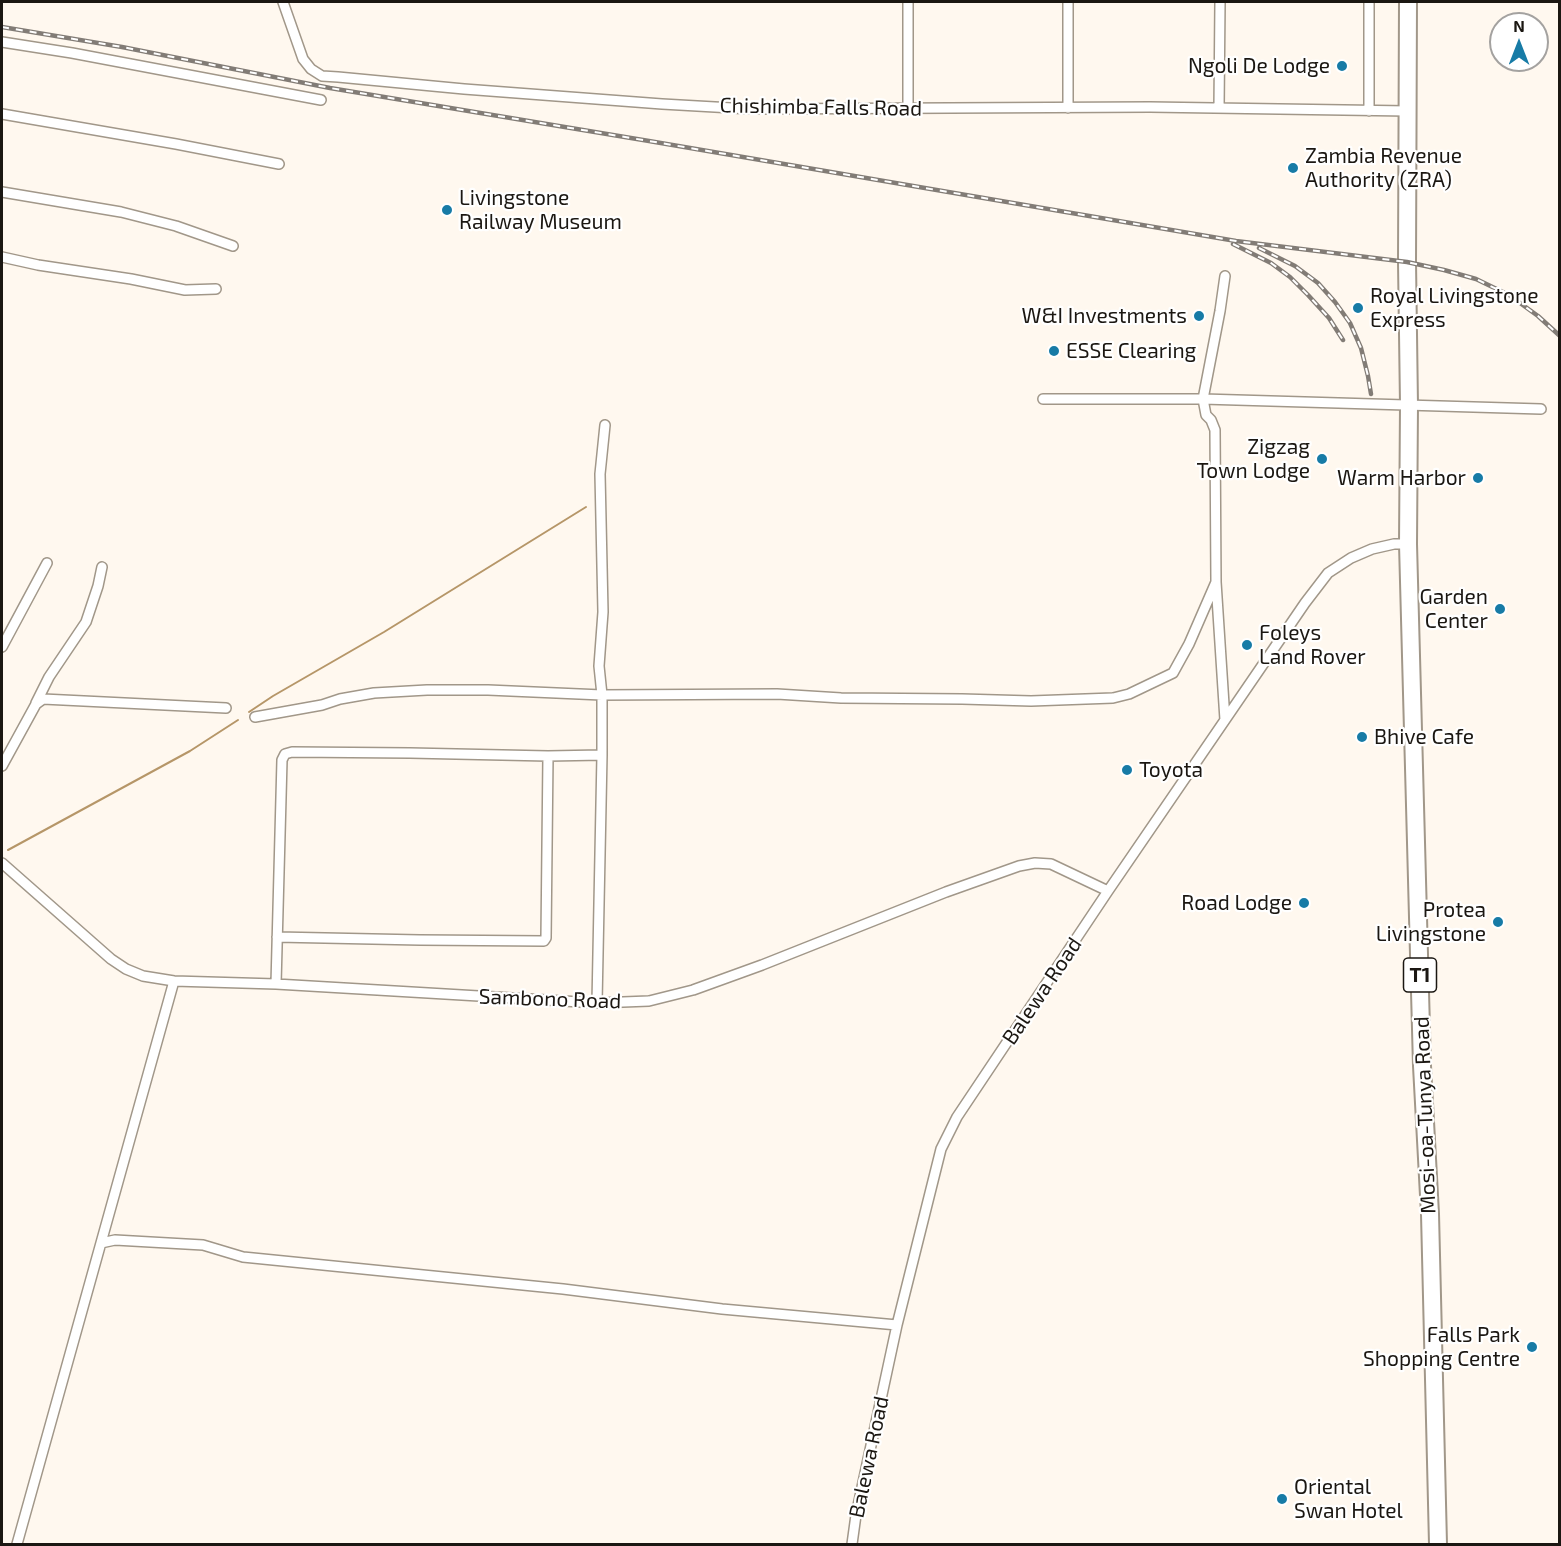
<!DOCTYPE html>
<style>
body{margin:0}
#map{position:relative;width:1561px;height:1546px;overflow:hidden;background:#fff8ef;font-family:"Exo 2",sans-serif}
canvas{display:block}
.frame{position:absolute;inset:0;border:3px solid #1b1712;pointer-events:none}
.north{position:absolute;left:1489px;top:12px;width:60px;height:60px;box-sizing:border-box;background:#fff;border:2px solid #a4a2a0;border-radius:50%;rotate:0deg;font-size:16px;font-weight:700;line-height:24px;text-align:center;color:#1b1712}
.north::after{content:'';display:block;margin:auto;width:21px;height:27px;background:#177ba6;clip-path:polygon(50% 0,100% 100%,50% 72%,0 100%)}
</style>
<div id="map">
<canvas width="1561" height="1546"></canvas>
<div class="frame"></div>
<div class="north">N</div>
</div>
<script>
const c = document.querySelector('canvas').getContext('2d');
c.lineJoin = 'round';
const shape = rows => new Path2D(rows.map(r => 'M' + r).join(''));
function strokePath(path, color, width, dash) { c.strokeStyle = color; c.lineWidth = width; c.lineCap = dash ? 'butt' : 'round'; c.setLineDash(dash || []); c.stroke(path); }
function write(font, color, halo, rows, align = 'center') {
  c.font = font + ' "Exo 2",sans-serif'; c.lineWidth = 4.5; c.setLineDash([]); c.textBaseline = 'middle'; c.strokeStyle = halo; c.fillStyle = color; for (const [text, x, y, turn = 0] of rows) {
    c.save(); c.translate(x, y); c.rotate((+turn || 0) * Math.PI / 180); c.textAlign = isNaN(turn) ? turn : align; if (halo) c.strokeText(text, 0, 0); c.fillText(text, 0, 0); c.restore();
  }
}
const stream = shape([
 [249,712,273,696,384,632,586,507],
 [8,850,190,751,238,720]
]);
const minor = shape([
 [283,2,303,59,311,69,322,76,338,77,464,89,662,104,750,109,1150,107,1408,111],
 [1068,2,1068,108],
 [1369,2,1369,111],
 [2,42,72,53,321,100],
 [908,108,908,2],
 [1219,108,1220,2],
 [2,114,176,144,279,164],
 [2,192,121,212,176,226,233,246],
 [2,257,38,265,131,279,185,290,216,289],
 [1225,276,1220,311,1203,399,1206,415,1211,420,1215,430,1216,582,1225,720],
 [1043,399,1203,399,1541,409],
 [2,647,47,563],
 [36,703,49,677,86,622,98,586,102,567],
 [255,717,322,705,340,699,374,693,427,690,488,690,602,695,777,694,841,698,962,699,1031,701,1113,698,1129,694,1173,673,1189,644,1216,582],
 [2,766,36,704,43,699,226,708],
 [2,863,111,959,126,969,143,976,174,981,276,984,597,1003,649,1001,693,990,762,965,946,892,1019,866,1035,863,1051,864,1108,891],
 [277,937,420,940,544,941,546,938,548,756],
 [276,984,282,760,285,754,292,752,410,753,548,756,602,755],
 [597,1003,602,755,602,695,599,666,603,612,600,474,605,425],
 [101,1243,115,1240,203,1245,243,1257,563,1289,722,1309,897,1325],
 [17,1544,174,981],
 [852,1544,856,1515,897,1325,941,1149,957,1117,1108,891,1305,603,1328,573,1351,558,1372,549,1394,544,1408,544]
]);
const trunk = shape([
 [1408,2,1407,262,1409,405,1408,544,1422,1066,1430,1214,1438,1544]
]);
const rail = shape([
 [2,27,122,47,330,88,649,141,1236,241,1407,262,1444,270,1476,279,1509,295,1538,316,1560,336],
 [1233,244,1271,263,1290,277,1308,295,1329,318,1343,340],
 [1259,248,1295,266,1318,283,1335,302,1350,323,1361,348,1368,376,1371,394]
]);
const markers = [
 [1342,66,6,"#177ba6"],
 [1293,168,6,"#177ba6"],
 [447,210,6,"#177ba6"],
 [1358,308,6,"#177ba6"],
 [1199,316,6,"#177ba6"],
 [1054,351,6,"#177ba6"],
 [1322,459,6,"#177ba6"],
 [1478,478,6,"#177ba6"],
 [1500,609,6,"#177ba6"],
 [1247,645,6,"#177ba6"],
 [1362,737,6,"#177ba6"],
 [1127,770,6,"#177ba6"],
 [1304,903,6,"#177ba6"],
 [1498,922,6,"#177ba6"],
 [1532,1347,6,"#177ba6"],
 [1282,1499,6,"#177ba6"]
];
const shields = [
 [1420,975,33]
];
const shieldNames = [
 ["T1",1420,975]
];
const poiNames = [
 ["Ngoli De Lodge",1330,66],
 ["Zambia Revenue",1305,156,"left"],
 ["Authority (ZRA)",1305,180,"left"],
 ["Livingstone",459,198,"left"],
 ["Railway Museum",459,222,"left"],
 ["Royal Livingstone",1370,296,"left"],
 ["Express",1370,320,"left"],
 ["W&I Investments",1187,316],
 ["ESSE Clearing",1066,351,"left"],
 ["Zigzag",1310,447],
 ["Town Lodge",1310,471],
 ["Warm Harbor",1466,478],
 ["Garden",1488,597],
 ["Center",1488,621],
 ["Foleys",1259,633,"left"],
 ["Land Rover",1259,657,"left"],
 ["Bhive Cafe",1374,737,"left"],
 ["Toyota",1139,770,"left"],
 ["Road Lodge",1292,903],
 ["Protea",1486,910],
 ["Livingstone",1486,934],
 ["Falls Park",1520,1335],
 ["Shopping Centre",1520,1359],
 ["Oriental",1294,1487,"left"],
 ["Swan Hotel",1294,1511,"left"]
];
const streetNames = [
 ["Chishimba Falls Road",821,107,1],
 ["Balewa Road",1042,991,-56],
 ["Sambono Road",550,999,2],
 ["Mosi-oa-Tunya Road",1425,1115,-92],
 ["Balewa Road",869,1457,-78]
];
strokePath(stream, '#b69668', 2);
strokePath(minor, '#a19789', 12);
strokePath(trunk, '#a19789', 20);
strokePath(minor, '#fff', 9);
strokePath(trunk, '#fff', 16);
strokePath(rail, '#827c76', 4.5);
strokePath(rail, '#fff', 2, [7]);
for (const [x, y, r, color] of markers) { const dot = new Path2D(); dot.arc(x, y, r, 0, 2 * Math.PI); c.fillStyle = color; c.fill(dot); strokePath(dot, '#fff', 2); }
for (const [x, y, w] of shields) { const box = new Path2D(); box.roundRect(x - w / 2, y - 17, w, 34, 4.5); c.fillStyle = '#fff'; c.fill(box); strokePath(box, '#1b1712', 1.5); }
write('bold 20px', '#1b1712', null, shieldNames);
write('21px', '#1b1712', '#fff', poiNames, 'right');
write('21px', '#1b1712', '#fff', streetNames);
</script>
